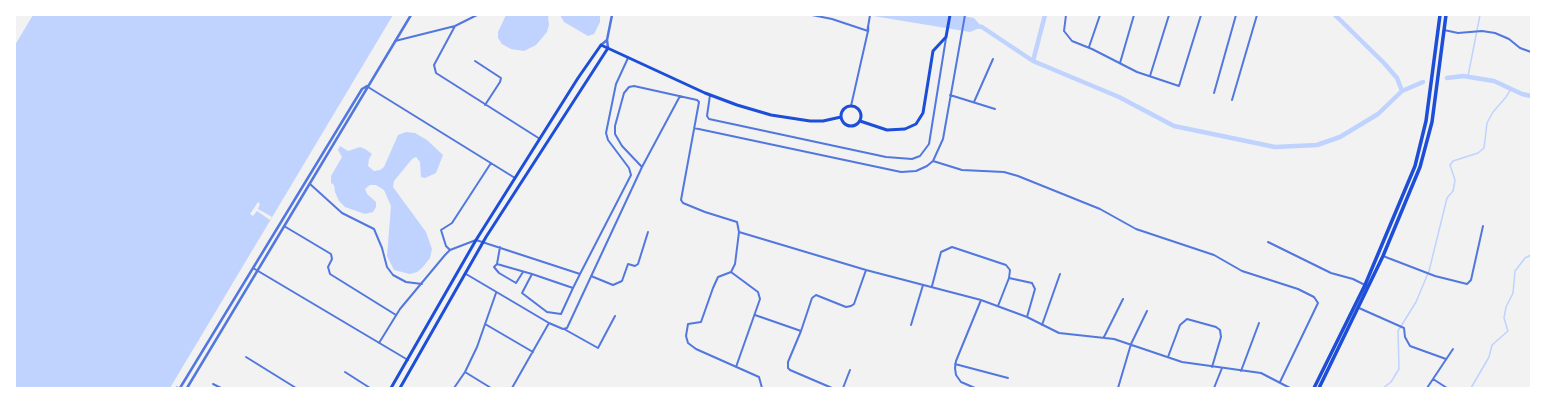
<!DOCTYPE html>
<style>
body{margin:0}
#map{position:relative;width:1546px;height:403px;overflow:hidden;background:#f2f2f2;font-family:"Sofia Sans Condensed",sans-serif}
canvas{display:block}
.frame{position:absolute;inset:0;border:16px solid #fff;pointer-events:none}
</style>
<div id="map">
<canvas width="1546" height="403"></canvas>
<div class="frame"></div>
</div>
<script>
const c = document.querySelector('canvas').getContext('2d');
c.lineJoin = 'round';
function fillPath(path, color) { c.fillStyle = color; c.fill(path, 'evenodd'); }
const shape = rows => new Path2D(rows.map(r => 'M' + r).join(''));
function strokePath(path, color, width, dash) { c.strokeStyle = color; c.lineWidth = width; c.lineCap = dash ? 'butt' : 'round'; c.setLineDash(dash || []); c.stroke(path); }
const water = shape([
 [33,15,393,15,170,388,15,388,15,45],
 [506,15,550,15,548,17,549,25,547,32,536,45,524,51,511,49,502,44,498,38,498,32],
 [560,15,600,15,600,22,594,34,588,36,564,22],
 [867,15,959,15,974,18,982,27,970,32],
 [406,132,415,133,427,140,443,155,436,173,425,178,421,177,420,162,416,157,412,159,394,181,393,187,426,232,432,249,430,258,422,268,417,272,410,274,394,270,387,256,391,206,384,190,376,185,370,185,365,189,367,194,376,202,376,207,373,212,365,214,345,207,339,201,335,192,334,185,331,183,331,176,342,157,338,150,340,146,348,151,360,147,365,149,372,154,369,159,368,166,374,171,380,170,384,167,398,135]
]);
const pier = shape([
 [258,202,260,204,258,209,272,217,270,220,257,211,253,216,250,214]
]);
const stream = shape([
 [1468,76,1480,15],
 [1383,388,1391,382,1399,369,1398,331,1416,302,1429,271,1447,198,1453,191,1455,180,1450,165,1453,161,1478,153,1484,148,1487,123,1493,112,1506,97,1511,89],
 [1471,388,1489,357,1492,345,1508,331,1504,318,1506,307,1513,293,1515,271,1525,258,1531,255]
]);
const canal = shape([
 [1335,15,1384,63,1397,78,1402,91],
 [976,26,982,27,1033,61,1119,97,1174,126,1275,147,1317,145,1340,137,1378,114,1402,91,1423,82],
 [1033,61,1045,15],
 [1447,78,1463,76,1494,81,1522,94,1531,96]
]);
const pedestrian = shape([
 [176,388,177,387]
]);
const minor = shape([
 [812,15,832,19,868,31,851,106],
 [1066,15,1064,31,1072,41,1092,49,1137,72,1179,86,1201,15],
 [455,26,434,65,436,73,540,139],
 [868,27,870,15],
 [1444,30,1458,33,1482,31,1495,33,1509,39,1520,48,1531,52],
 [395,41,455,26,477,15],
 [1089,47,1100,15],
 [475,61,501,78,500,82,485,105],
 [1120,63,1134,15],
 [1150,76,1169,15],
 [368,87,515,178],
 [1214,93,1236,15],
 [710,95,707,116,709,119,886,157,912,159,920,156,929,144,946,38],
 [950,95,995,109],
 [1232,100,1257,15],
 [974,102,993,59],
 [694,128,901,172,916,171,927,166,933,161,943,139,965,15],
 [933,161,962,170,1004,172,1018,176,1100,209,1136,229,1214,255,1242,271,1298,289,1314,297,1318,303,1280,382],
 [642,167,622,146,615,134,615,126,624,93,629,87,634,86,697,100,699,102,681,200,683,203,705,212,737,222,739,232,735,264,731,272,718,277,713,288,701,322,688,324,686,336,688,343,696,349,759,377,762,388],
 [310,184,342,213,374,229,382,248,387,267,393,275,406,282,422,284],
 [284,226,331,254,332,259,328,267,330,274,396,315],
 [739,232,866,270,981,300,1027,317,1059,333,1114,339,1182,362,1261,373,1290,388],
 [1268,242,1331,273,1353,279,1365,285],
 [450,250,446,246,441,230,452,223,491,163],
 [1383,256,1435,276,1467,284,1471,280,1483,226],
 [497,264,500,247],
 [253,268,408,360],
 [523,272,516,283,499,273,494,267,497,264,532,274],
 [731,272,758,292,760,299,736,367],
 [466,274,549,323,563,329,567,328,642,167,680,96],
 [591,276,613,285,622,281,628,264,635,266,638,264,648,232],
 [1009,278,1032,283,1035,289,1027,317],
 [932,286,941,252,952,247,1006,265,1010,270,1009,278,998,306],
 [573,288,532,274,522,293,547,312,561,314,573,288,580,274],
 [1359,308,1404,328,1405,337,1410,346,1446,359],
 [755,315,801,331],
 [485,324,533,352],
 [911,325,923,285],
 [1042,325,1060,274],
 [564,329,598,348,615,316],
 [1104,337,1123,299],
 [379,343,400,309,445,255,450,250,476,240,580,274,631,175,629,168,608,140,606,133,616,84,628,58],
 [246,357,296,388],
 [1168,357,1180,325,1187,319,1216,327,1220,330,1221,337,1212,367],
 [955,364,1008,378],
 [1241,371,1259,323],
 [345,372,370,388],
 [465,372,491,388],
 [1433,379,1447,388],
 [213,384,221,388],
 [454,388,465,372,477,347,496,293],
 [512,388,549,323],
 [832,388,790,370,788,368,788,362,801,331,812,298,816,295,846,307,851,306,854,304,866,270],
 [843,388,850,370],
 [975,388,961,382,956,375,955,368,956,361,981,300],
 [1118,388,1131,344,1147,311],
 [1214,388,1222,368],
 [1427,388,1453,349]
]);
const tertiary = shape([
 [868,31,868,27],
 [601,45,607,40],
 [608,48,607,40,612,15],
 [180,388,362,89,367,86],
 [187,388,411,15]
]);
const secondary = shape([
 '841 116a10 10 0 1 1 20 0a10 10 0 1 1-20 0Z',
 [860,121,887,130,905,129,916,124,923,113,933,51,946,37,950,15],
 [391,388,476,240,578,78,601,45,705,93,737,105,771,115,810,121,823,121,841,117],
 [400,388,486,237,608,48]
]);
const primary = shape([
 [1314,388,1365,285,1415,166,1426,121,1440,15],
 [1319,388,1383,256,1420,167,1432,122,1446,15]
]);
fillPath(water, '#bfd3fe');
fillPath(pier, '#f2f2f2');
strokePath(stream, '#bfd3fe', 1.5);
strokePath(canal, '#bfd3fe', 4.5);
strokePath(pedestrian, '#5277de', 1.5);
strokePath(minor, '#5277de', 2);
strokePath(tertiary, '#5277de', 2.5);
strokePath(secondary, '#1d4ed8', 3);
strokePath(primary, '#1d4ed8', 3.5);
</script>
